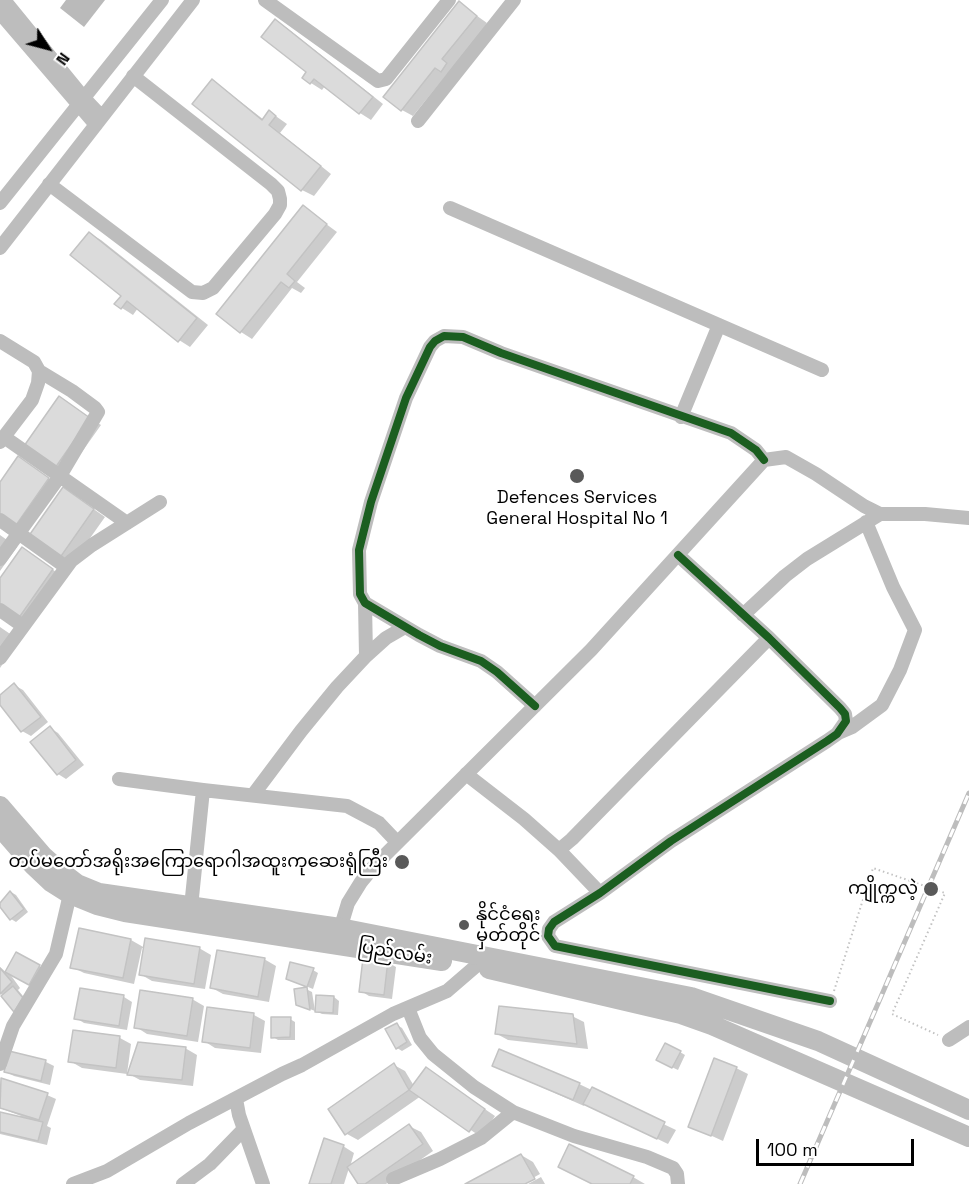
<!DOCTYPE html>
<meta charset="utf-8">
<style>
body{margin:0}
#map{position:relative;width:969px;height:1184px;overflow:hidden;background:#fff;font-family:"Space Grotesk",sans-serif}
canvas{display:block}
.north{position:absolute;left:18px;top:18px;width:60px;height:60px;-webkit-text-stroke:4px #fff;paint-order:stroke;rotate:126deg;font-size:16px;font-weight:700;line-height:24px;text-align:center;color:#000}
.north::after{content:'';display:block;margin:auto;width:21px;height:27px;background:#000;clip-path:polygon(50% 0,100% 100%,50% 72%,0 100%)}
.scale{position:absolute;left:756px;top:1139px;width:158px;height:27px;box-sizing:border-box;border:3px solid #000;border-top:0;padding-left:8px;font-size:18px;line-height:21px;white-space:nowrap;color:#000;-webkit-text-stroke:4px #fff;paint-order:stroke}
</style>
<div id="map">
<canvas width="969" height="1184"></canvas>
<div class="north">N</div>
<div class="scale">100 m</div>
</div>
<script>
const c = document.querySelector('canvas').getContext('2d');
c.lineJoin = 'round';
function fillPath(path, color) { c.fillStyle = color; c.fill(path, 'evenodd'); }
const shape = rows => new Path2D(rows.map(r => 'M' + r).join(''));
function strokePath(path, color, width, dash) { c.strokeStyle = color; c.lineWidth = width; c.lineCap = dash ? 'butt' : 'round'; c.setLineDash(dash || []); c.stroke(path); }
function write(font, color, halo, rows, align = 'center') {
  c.font = font + ' "Space Grotesk","Noto Sans Myanmar",sans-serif'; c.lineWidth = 4.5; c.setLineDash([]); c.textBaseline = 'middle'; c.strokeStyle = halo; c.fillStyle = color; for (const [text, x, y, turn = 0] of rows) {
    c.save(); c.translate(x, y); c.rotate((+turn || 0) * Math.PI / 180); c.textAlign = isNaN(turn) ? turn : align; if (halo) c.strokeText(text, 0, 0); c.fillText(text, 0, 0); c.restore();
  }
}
const water = shape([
 [66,0,105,0,84,27,60,8]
]);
const shadow = shape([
 [459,3,487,23,453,77,447,74,413,116,402,110],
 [275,21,287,28,383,104,371,120,360,113,325,86,322,90,311,83,308,72],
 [212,81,223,88,264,120,270,112,287,124,280,133,331,174,314,196,302,190],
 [303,207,337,232,297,282,305,288,301,293,292,288,252,339,241,332],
 [89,233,101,240,208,325,190,347,179,340,138,308,133,315,122,308,123,295],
 [71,405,101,425,67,473,56,467],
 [30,465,59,486,26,533,0,517,0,484],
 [75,496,105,517,71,565,60,558],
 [0,535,17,547,0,571],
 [34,556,63,577,30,624,0,605,0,581],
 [0,627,19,640,0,668],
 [14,685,23,690,48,722,31,736,22,731,0,703,0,697],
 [50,728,58,733,84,765,66,779,58,774],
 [11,892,16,895,28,912,16,922,11,919],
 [131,940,145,948,199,948,211,955,205,989,152,981,140,974,144,948,142,948,134,984,84,973,72,967],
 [17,954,48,971,38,989,10,974,20,988,18,990,28,1002,0,994,0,967,7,973],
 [264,959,276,966,269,1002,223,994,212,988],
 [387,962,396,967,392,999,369,996,361,991],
 [313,970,318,973,313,989,293,981],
 [81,989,124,997,132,1002,127,1030,84,1023,76,1018],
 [306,989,312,992,315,1011,297,1004],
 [317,997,334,997,339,1001,338,1015,322,1014,316,1011],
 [192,999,204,1006,198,1042,147,1034,136,1027],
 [208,1009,254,1015,265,1021,261,1053,215,1048,204,1041],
 [572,1016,584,1022,588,1049,508,1040,497,1034],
 [290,1019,295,1022,295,1040,278,1040,273,1037],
 [397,1025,402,1028,412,1045,402,1051,397,1048],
 [120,1038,131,1044,127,1074,82,1068,70,1061],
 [185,1048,197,1055,193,1086,140,1080,129,1074],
 [680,1052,685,1055,678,1070,663,1063],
 [10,1053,46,1062,54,1066,50,1085,14,1076,6,1072],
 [394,1065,405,1071,414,1086,426,1069,495,1116,481,1137,421,1096,358,1140,347,1134],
 [494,1066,579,1084,676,1130,668,1144,585,1104,584,1106],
 [736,1068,748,1074,723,1141,690,1126],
 [2,1080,47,1095,56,1099,47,1126,51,1128,47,1145,0,1134,0,1114,21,1118,21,1116,0,1108,0,1087],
 [409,1126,421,1132,433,1151,386,1184,360,1184,349,1168,344,1184,310,1184,343,1146,354,1153,350,1167],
 [521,1155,533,1162,540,1174,522,1184,468,1184],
 [541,1177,545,1184,528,1184],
 [633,1177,645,1184,593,1184]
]);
const building = shape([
 [459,1,477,16,442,59,447,63,441,72,435,68,401,111,383,97,459,1],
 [275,19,373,97,359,114,314,79,310,84,302,78,306,72,261,37,275,19],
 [212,79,262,120,269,110,276,116,269,125,321,166,301,191,192,104,212,79],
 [303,205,327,224,287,274,295,281,289,288,281,282,240,333,216,314,303,205],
 [89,232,197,318,178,342,127,301,121,309,114,304,121,296,70,255,89,232],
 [59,396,90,418,55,468,24,446,59,396],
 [18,456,49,478,14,528,0,519,0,482,18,456],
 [63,487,94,509,59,559,28,537,63,487],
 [22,547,53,569,18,619,0,607,0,578,22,547],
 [14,683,41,717,21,732,0,705,0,695,14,683],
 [50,726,76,760,57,775,30,742,50,726],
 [10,891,24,909,10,920,0,907,0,903,10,891],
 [79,928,131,939,123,978,70,968,79,928],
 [145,938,200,947,194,984,139,975,145,938],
 [217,950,265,958,258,997,210,988,217,950],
 [16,952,40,965,29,985,5,972,16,952],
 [363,958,388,960,384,995,359,992,363,958],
 [290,962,314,968,307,987,286,979,290,962],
 [0,968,12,982,0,994,0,968],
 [13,986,23,998,14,1012,1,996,13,986],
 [307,987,310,1010,296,1005,294,989,307,987],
 [80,988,124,995,119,1026,74,1019,80,988],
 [140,990,193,998,187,1036,134,1028,140,990],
 [316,995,334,996,333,1013,315,1012,316,995],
 [499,1006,573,1014,577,1044,495,1034,499,1006],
 [207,1007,254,1013,250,1048,202,1042,207,1007],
 [271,1017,291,1017,290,1037,271,1038,271,1017],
 [397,1023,407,1042,396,1049,385,1029,397,1023],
 [73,1030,120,1036,116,1068,68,1062,73,1030],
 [138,1042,186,1047,182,1080,127,1075,138,1042],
 [665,1043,681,1051,672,1068,656,1060,665,1043],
 [499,1049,580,1083,573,1100,492,1066,499,1049],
 [9,1051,46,1060,41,1081,4,1072,9,1051],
 [714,1058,737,1067,711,1136,688,1127,714,1058],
 [394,1063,409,1090,345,1135,328,1109,394,1063],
 [426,1067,485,1109,469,1132,409,1090,426,1067],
 [1,1078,48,1093,39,1120,0,1108,1,1078],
 [592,1087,665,1122,657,1139,583,1104,592,1087],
 [0,1112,43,1122,38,1141,0,1132,0,1112],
 [409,1124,423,1144,365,1184,358,1184,347,1167,409,1124],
 [324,1138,344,1145,331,1184,309,1184,324,1138],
 [569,1144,634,1176,630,1184,592,1184,558,1167,569,1144],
 [521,1154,535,1179,525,1184,465,1184,521,1154]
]);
const path = shape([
 [834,991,873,868,945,893,892,1014,938,1035]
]);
const minor = shape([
 [4,0,83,97,102,117],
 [265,0,378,81,386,79,449,0],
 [0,13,96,125],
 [418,121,514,0],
 [49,184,192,292,203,293,213,288,275,214,280,205,280,199,278,191,271,184,133,76],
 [0,203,162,0],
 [450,208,822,370],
 [0,248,193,0],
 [0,341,34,362,39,371,38,383,32,400,0,442],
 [681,417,719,325],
 [4,437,127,523],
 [0,520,66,567],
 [678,555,769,638,840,708,845,714,846,721,837,734,827,741,671,841,600,893,554,922,549,929,548,936,555,946,830,1001],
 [0,559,60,476,98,412,95,408,72,391,39,371],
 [365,603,366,656],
 [0,610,23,626],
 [743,615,785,576,807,559,880,514,925,514,969,518],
 [0,658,71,561,92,545,160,502],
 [535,706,497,672,481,661,440,646,419,635,365,603,360,594,359,550,371,502,406,398,430,347,435,341,444,336,463,337,501,353,731,433,756,450,764,460],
 [838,733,852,727,882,705,900,670,915,630,893,587,866,522],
 [466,774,524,819,559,850,600,893],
 [119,779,203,790,347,806,379,823,397,842],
 [253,795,301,731,337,687,366,656,386,638,405,627],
 [559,850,572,839,769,638],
 [191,907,203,790],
 [338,936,348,903,361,882,375,865,591,650,764,460,786,457,816,474,864,506,880,514],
 [408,1008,420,1038,433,1054,474,1087,513,1112,574,1136,647,1157,673,1168,677,1174,678,1184],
 [949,1040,969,1027],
 [0,1064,13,1026,56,954,70,894],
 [236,1099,239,1115,263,1184],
 [393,1179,440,1159,481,1138,513,1112],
 [73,1184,107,1171,189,1123,282,1074,302,1065,393,1014,447,991,476,966,478,954],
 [183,1184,210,1164,244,1129]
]);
const highway = shape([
 [0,806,43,856,60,871,77,884,99,893,340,928,691,997,818,1041,969,1110],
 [0,827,33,865,51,882,70,894,97,905,125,912,442,961],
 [489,969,681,1014,712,1025,969,1137]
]);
const rail = shape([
 [800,1184,969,793]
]);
const cycleway = shape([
 [678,555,769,638,840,708,845,714,846,721,837,734,827,741,671,841,600,893,554,922,549,929,548,936,555,946,830,1001],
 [535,706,497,672,481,661,440,646,419,635,365,603,360,594,359,550,371,502,406,398,430,347,435,341,444,336,463,337,501,353,731,433,756,450,764,460]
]);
const markers = [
 [577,476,8,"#595959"],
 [402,862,8,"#595959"],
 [931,889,8,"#595959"],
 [464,925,6,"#595959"]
];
const poiNames = [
 ["Defences Services",577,498,"center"],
 ["General Hospital No 1",577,519,"center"],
 ["တပ်မတော်အရိုးအကြောရောဂါအထူးကုဆေးရုံကြီး",388,862],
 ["ကျိုက္ကလဲ့",918,889],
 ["နိုင်ငံရေး",476,915,"left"],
 ["မှတ်တိုင်",476,936,"left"]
];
const streetNames = [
 ["ပြည်လမ်း",395,953,9]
];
fillPath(water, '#bababa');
fillPath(shadow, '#0003');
fillPath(building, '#dbdbdb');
strokePath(building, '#c3c3c3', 1.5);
strokePath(path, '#c2c2c2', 2, [1.5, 3]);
strokePath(minor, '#bdbdbd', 14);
strokePath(highway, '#bdbdbd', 20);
strokePath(rail, '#bdbdbd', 5);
strokePath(rail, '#fff', 3, [9]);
strokePath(cycleway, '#1b5e20', 8);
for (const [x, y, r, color] of markers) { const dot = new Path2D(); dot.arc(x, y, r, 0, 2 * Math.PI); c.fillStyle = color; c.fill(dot); strokePath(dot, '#fff', 2); }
write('18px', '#000', '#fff', poiNames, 'right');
write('18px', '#000', '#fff', streetNames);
</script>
